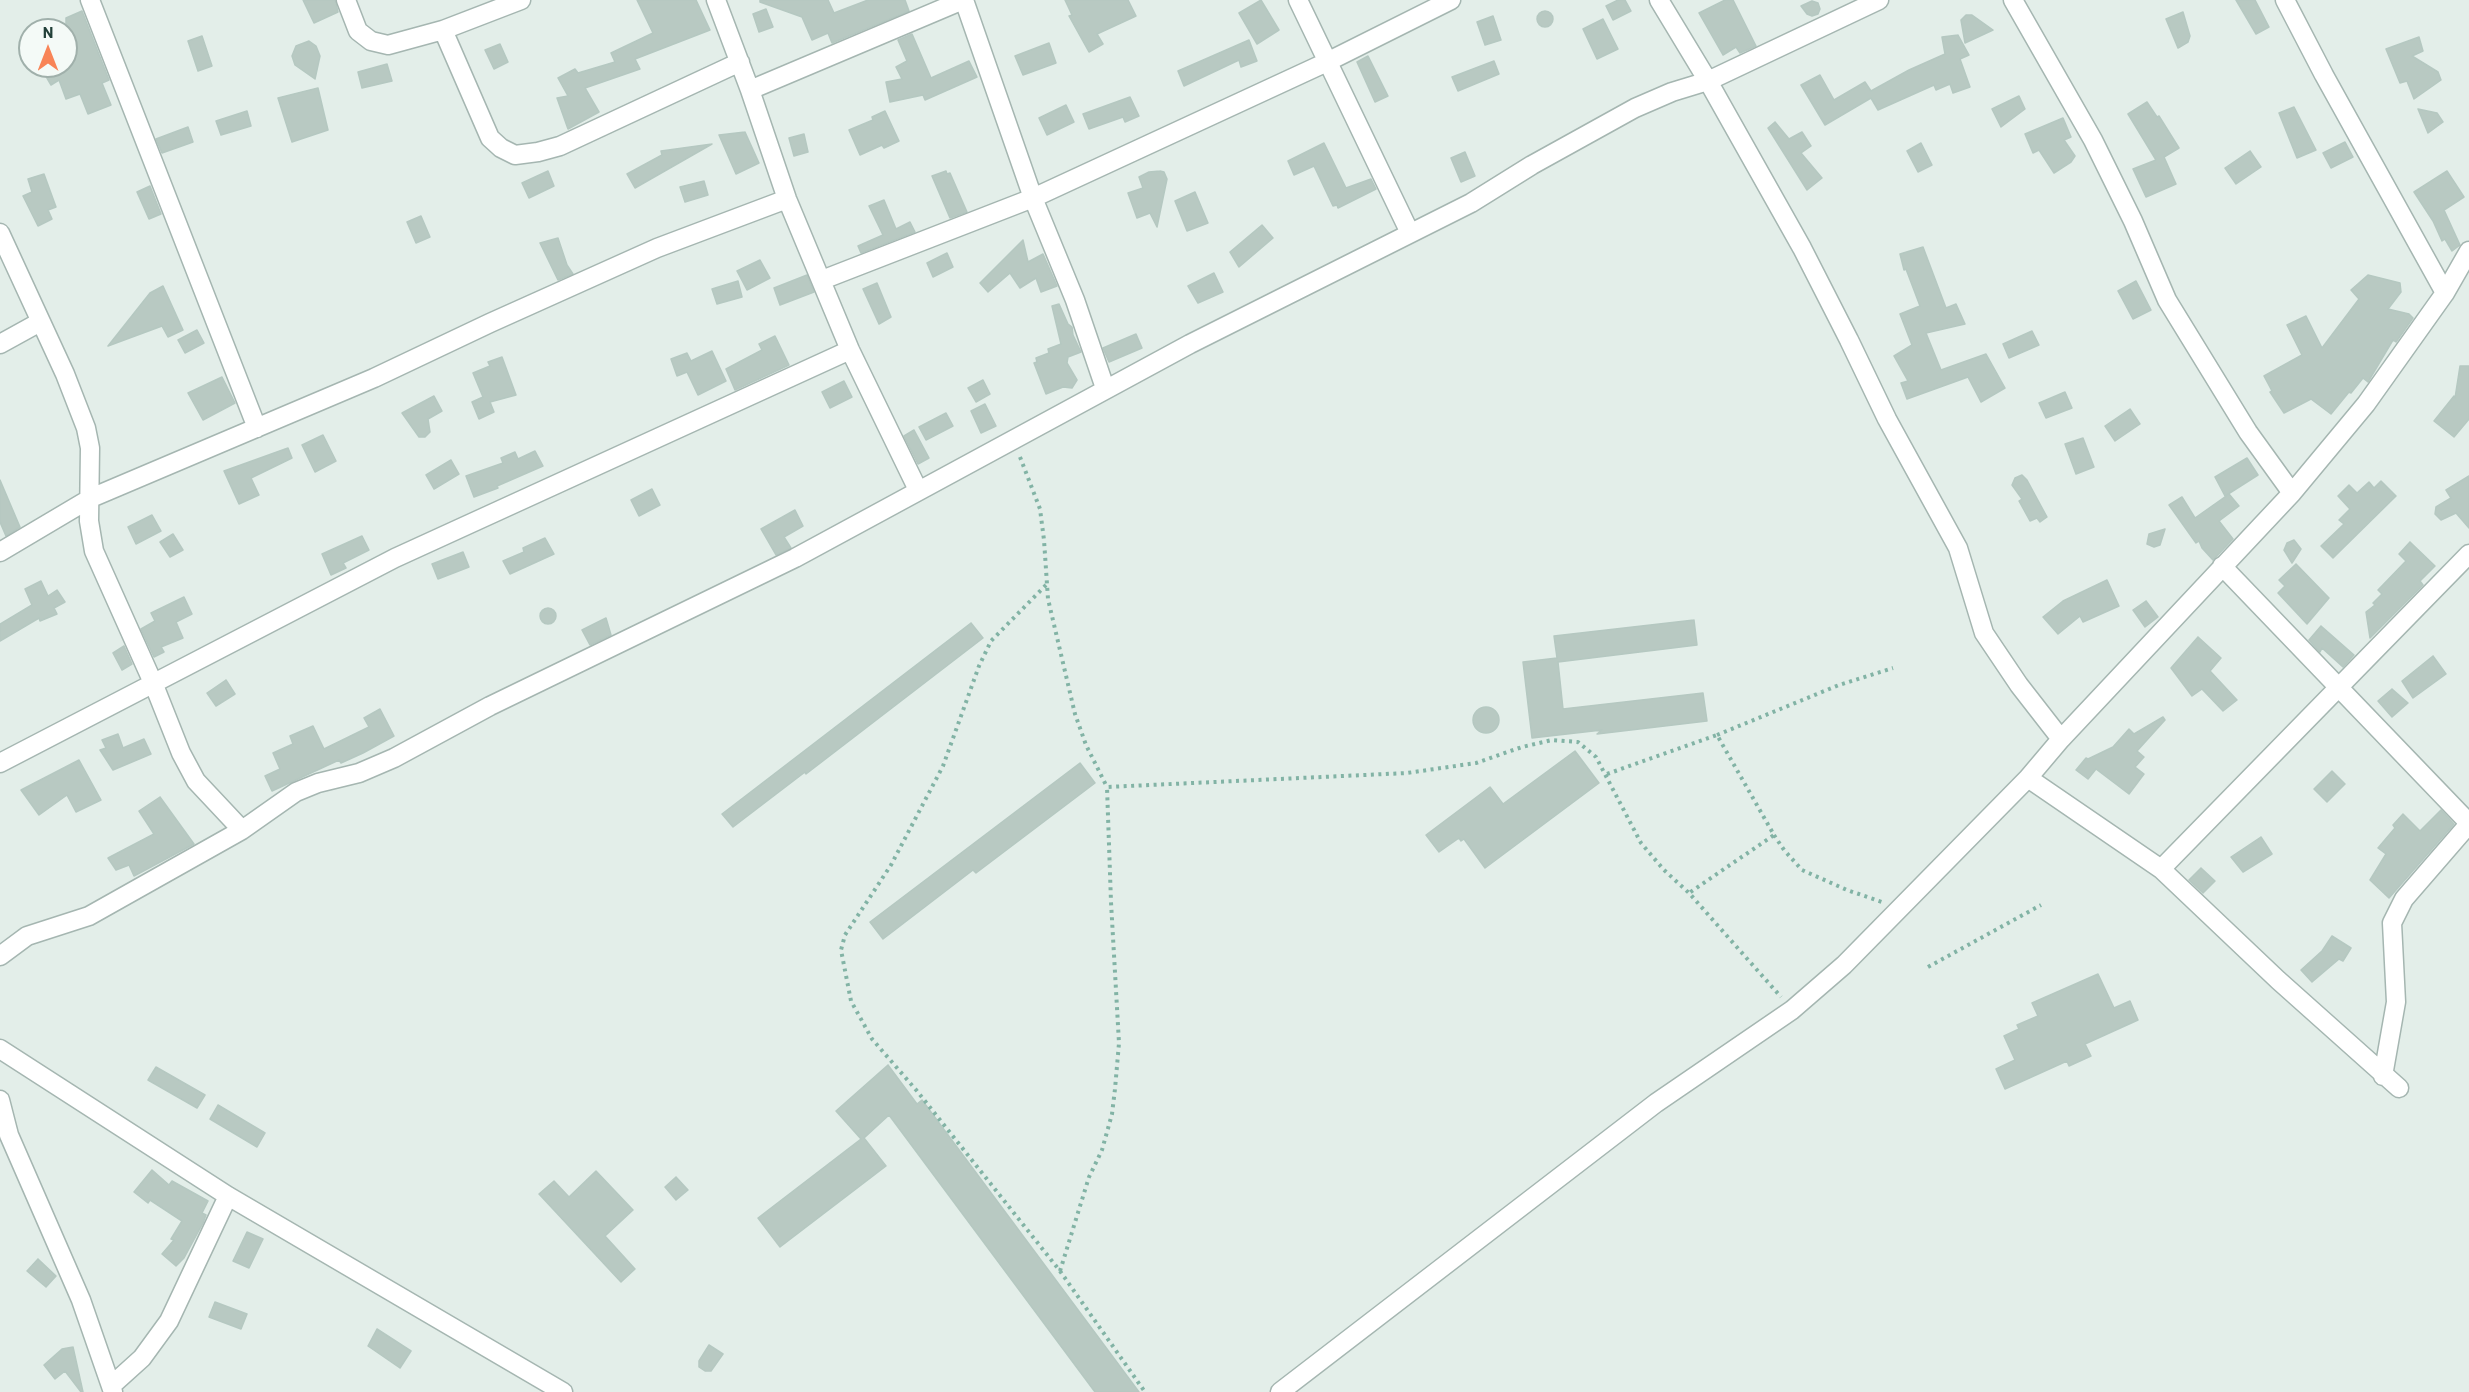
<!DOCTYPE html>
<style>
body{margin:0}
#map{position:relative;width:2469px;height:1392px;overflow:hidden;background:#e3eee9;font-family:Barlow,sans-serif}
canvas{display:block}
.north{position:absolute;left:18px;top:18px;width:60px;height:60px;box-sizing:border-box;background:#f4faf7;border:2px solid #a0b0ab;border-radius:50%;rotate:0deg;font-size:16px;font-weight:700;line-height:24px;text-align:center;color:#224039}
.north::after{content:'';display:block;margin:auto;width:21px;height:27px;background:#f88457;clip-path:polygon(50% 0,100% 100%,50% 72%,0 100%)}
</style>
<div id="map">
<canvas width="2469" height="1392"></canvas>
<div class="north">N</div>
</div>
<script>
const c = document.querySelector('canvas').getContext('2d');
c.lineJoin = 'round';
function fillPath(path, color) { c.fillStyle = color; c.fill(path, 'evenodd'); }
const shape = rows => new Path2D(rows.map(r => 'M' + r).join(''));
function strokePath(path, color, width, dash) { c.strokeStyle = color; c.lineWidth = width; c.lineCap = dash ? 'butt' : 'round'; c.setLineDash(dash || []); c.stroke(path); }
const building = shape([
 [303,0,335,0,338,12,314,23,303,0],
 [637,0,696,0,710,30,635,59,640,69,585,88,599,112,568,129,557,98,568,96,558,78,575,69,578,73,615,62,611,53,653,33,637,0],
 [760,0,828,0,834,13,868,0,905,0,909,11,832,43,828,33,812,40,802,17,760,2,760,0],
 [1065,0,1128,0,1136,16,1097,34,1103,44,1089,52,1069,16,1072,15,1065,0],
 [1261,0,1279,30,1257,44,1239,13,1261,0],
 [1618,0,1625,0,1631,11,1613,20,1606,6,1618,0],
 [1725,0,1733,0,1756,46,1740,53,1736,47,1723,55,1699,13,1725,0],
 [2236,0,2255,0,2269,27,2256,34,2236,0],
 [1812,1,1818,3,1820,9,1818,14,1812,16,1807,14,1801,6,1812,1],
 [766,9,773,27,759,32,753,14,766,9],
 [82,11,109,80,102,83,111,105,88,114,80,94,66,99,59,80,51,85,40,66,66,66,66,18,82,11],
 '1537 19a8 8 0 1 1 16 0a8 8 0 1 1-16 0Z',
 [2183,12,2190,36,2188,42,2178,48,2166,19,2183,12],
 [1966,15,1972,15,1993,30,1965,43,1961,20,1966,15],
 [1493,16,1501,40,1485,45,1477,22,1493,16],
 [1603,19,1618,49,1597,59,1583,29,1603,19],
 [912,34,931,78,969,61,977,77,925,100,923,95,890,102,886,82,902,79,896,67,907,61,898,40,912,34],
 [1958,35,1969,55,1960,59,1970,87,1953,93,1950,84,1936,90,1934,85,1878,110,1871,98,1825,125,1801,85,1820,75,1834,100,1865,82,1871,91,1909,70,1945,54,1942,37,1958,35],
 [202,36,212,66,198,71,188,41,202,36],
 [2419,37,2423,51,2412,56,2438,72,2441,80,2414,99,2407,81,2400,83,2386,49,2419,37],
 [1249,40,1257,61,1241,67,1239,60,1184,86,1178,71,1249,40],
 [309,41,316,46,320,56,315,79,295,65,292,56,296,46,309,41],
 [1049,43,1056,63,1023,75,1015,56,1049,43],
 [500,44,508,62,494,69,485,50,500,44],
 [1368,56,1388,96,1375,102,1357,62,1368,56],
 [1494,61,1499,74,1458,91,1452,77,1494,61],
 [387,64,392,81,362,88,358,72,387,64],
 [318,88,328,130,292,142,278,98,318,88],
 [2019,96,2025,109,2001,127,1992,109,2019,96],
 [1130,97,1139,116,1125,122,1123,117,1089,129,1083,114,1130,97],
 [2147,102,2157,117,2159,116,2179,148,2164,157,2176,184,2146,197,2133,169,2156,160,2128,114,2147,102],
 [1066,105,1074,122,1047,135,1039,118,1066,105],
 [2294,107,2316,150,2297,158,2279,113,2294,107],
 [2418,109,2437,113,2443,122,2428,133,2418,109],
 [247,111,251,126,221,135,216,121,247,111],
 [885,111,899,141,884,148,882,145,860,155,849,130,873,120,872,117,885,111],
 [2063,118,2071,137,2064,140,2075,156,2071,162,2054,173,2039,150,2033,153,2025,134,2063,118],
 [1775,122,1789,139,1802,132,1811,146,1801,153,1822,178,1807,190,1768,128,1775,122],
 [188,127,193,142,162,153,156,139,188,127],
 [745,132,759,163,736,174,719,135,745,132],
 [804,134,808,152,794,156,789,138,804,134],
 [2345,142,2353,157,2331,168,2323,153,2345,142],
 [1324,143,1346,188,1371,179,1376,189,1338,208,1337,205,1333,206,1314,166,1294,175,1288,161,1324,143],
 [1921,143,1932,165,1918,172,1907,151,1921,143],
 [712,144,635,188,627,174,662,155,661,151,712,144],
 [2250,151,2261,167,2236,184,2225,168,2250,151],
 [1465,152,1475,176,1461,182,1451,158,1465,152],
 [548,171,554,186,529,198,522,183,548,171],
 [946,171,947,174,950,173,967,212,950,218,932,176,946,171],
 [1160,171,1164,172,1167,179,1157,227,1150,213,1137,218,1128,193,1143,188,1139,177,1149,172,1160,171],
 [2447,171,2464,197,2444,210,2460,245,2452,251,2445,239,2442,241,2433,221,2414,192,2447,171],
 [44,174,56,207,48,210,52,219,38,226,23,196,32,192,28,179,44,174],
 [704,181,708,195,685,202,680,187,704,181],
 [150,186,161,214,149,219,137,192,150,186],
 [1195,192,1208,223,1187,231,1175,201,1195,192],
 [884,200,896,229,910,222,915,232,861,253,858,246,883,235,869,206,884,200],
 [421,216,430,237,416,243,407,222,421,216],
 [1262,225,1273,238,1239,267,1230,252,1262,225],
 [558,238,567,265,573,274,558,280,540,243,558,238],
 [1023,240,1028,262,1043,254,1057,286,1041,292,1036,278,1020,288,1010,273,988,292,980,283,1023,240],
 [1923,247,1946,308,1956,304,1965,324,1926,333,1941,370,1986,354,2005,388,1981,402,1968,377,1907,399,1901,383,1908,381,1894,356,1912,345,1900,314,1920,306,1906,269,1904,270,1900,254,1923,247],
 [947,253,953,267,933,277,927,263,947,253],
 [760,260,770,278,747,290,737,271,760,260],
 [1214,273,1223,292,1198,303,1188,286,1214,273],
 [807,275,814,292,780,305,774,288,807,275],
 [2368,275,2400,283,2401,292,2388,309,2409,314,2413,318,2396,342,2393,340,2368,382,2363,378,2351,393,2349,392,2331,414,2311,399,2284,413,2270,392,2272,391,2264,376,2302,355,2287,325,2306,316,2322,348,2359,299,2351,290,2368,275],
 [738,281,742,297,717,304,712,289,738,281],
 [2136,281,2151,310,2133,319,2118,291,2136,281],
 [877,283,891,317,879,324,863,289,877,283],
 [163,286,183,330,168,337,162,326,108,346,150,293,163,286],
 [1059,304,1068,324,1072,327,1073,335,1081,352,1068,357,1067,363,1077,380,1072,388,1063,387,1046,394,1034,363,1037,362,1036,358,1049,353,1048,349,1061,344,1052,306,1059,304],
 [197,330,204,343,185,353,178,340,197,330],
 [2032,331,2039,345,2009,358,2003,344,2032,331],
 [1136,334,1142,348,1109,362,1103,348,1136,334],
 [775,336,789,365,735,390,726,369,762,350,759,344,775,336],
 [712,351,726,381,698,395,687,372,677,376,671,359,687,353,691,361,712,351],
 [502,357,516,395,490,402,494,412,479,419,472,402,483,397,473,373,490,366,488,362,502,357],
 [2460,366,2469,366,2469,419,2454,437,2434,421,2454,396,2455,398,2460,366],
 [222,377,235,403,203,420,188,393,222,377],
 [983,380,990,394,976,402,968,388,983,380],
 [844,381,852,397,830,408,822,392,844,381],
 [2065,392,2072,408,2046,418,2039,403,2065,392],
 [434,396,442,411,428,419,430,432,425,437,419,437,402,413,434,396],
 [985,404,996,426,981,433,971,411,985,404],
 [2130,409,2140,424,2115,441,2105,426,2130,409],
 [946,413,953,426,926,440,919,427,946,413],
 [914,430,929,458,918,464,904,436,914,430],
 [323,435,336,461,315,472,302,445,323,435],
 [2083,438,2094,467,2076,474,2065,444,2083,438],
 [288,448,292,458,251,478,259,495,239,504,224,471,288,448],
 [535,451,543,466,497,486,498,488,474,497,466,476,503,463,501,458,515,452,518,459,535,451],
 [2247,458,2258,475,2225,496,2215,477,2247,458],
 [451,460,459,474,434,489,426,475,451,460],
 [2022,475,2027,480,2047,517,2040,522,2037,518,2030,521,2019,501,2022,499,2012,485,2015,478,2022,475],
 [2469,476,2469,528,2456,513,2441,520,2435,514,2436,507,2451,498,2446,490,2469,476],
 [0,480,20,527,6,536,0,522,0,480],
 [2381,481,2396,496,2333,558,2321,546,2344,524,2339,520,2350,509,2338,496,2349,485,2357,493,2369,482,2374,488,2381,481],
 [652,489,660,505,639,516,631,500,652,489],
 [2229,494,2239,506,2219,521,2233,539,2213,560,2202,548,2199,541,2196,543,2169,505,2182,497,2195,518,2229,494],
 [795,510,803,526,784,537,791,548,776,555,761,529,795,510],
 [152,515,161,531,136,544,128,527,152,515],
 [2165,529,2160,545,2154,547,2147,544,2149,534,2165,529],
 [173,534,183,550,170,557,160,542,173,534],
 [362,536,369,550,343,563,346,568,331,575,322,554,362,536],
 [545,538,554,554,510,574,503,561,524,552,523,548,545,538],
 [2294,540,2301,549,2292,563,2284,550,2287,543,2294,540],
 [2410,542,2435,566,2420,581,2423,585,2370,638,2366,612,2375,605,2373,603,2382,594,2378,590,2406,561,2399,554,2410,542],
 [463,552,469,567,438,579,432,564,463,552],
 [2296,564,2329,598,2307,624,2278,593,2285,586,2279,580,2296,564],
 [2107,580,2119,606,2083,622,2080,616,2058,634,2043,617,2063,601,2107,580],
 [41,581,48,596,57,590,65,602,54,608,57,614,40,621,39,618,0,641,0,624,32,605,25,589,41,581],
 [184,597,192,614,176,622,183,638,161,647,164,652,154,657,141,629,155,621,151,613,184,597],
 [2146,601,2158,617,2145,627,2133,610,2146,601],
 '540 616a8 8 0 1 1 16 0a8 8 0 1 1-16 0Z',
 [606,618,611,635,590,645,582,630,606,618],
 [1694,620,1697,645,1558,662,1563,709,1703,693,1707,721,1597,734,1602,730,1532,738,1523,662,1557,658,1554,636,1694,620],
 [971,623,983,638,806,774,805,772,733,827,722,814,971,623],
 [2321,626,2354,655,2343,667,2322,648,2320,652,2309,640,2321,626],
 [2198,637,2221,658,2210,671,2237,700,2223,711,2202,689,2192,696,2171,668,2198,637],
 [124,646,132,664,122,670,113,653,124,646],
 [2433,656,2446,674,2413,698,2402,681,2433,656],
 [226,680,235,694,216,706,207,693,226,680],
 [2392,689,2408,703,2392,717,2378,701,2392,689],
 '1473 720a13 13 0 1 1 26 0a13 13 0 1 1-26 0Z',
 [380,709,394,736,363,753,341,763,339,760,272,791,265,776,280,769,273,753,293,744,290,736,313,726,324,749,369,727,364,718,380,709],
 [2163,717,2165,720,2137,751,2144,757,2135,767,2144,774,2129,794,2096,769,2088,779,2076,770,2086,758,2088,759,2113,747,2129,729,2134,734,2163,717],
 [118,734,123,748,144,739,151,754,113,770,100,750,106,748,102,740,118,734],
 [1575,751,1599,783,1485,868,1464,839,1461,841,1459,838,1439,852,1426,835,1490,787,1503,804,1575,751],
 [79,760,101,800,76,812,67,795,39,815,21,790,79,760],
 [1080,763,1095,783,976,873,973,870,883,939,870,922,1080,763],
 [2332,771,2345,784,2327,802,2314,789,2332,771],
 [160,797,194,844,134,876,129,865,116,870,108,858,154,834,139,811,160,797],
 [2441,810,2454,824,2389,898,2370,880,2386,854,2378,848,2395,828,2393,825,2403,814,2420,831,2441,810],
 [2261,837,2272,854,2243,872,2231,857,2261,837],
 [2201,868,2215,881,2203,893,2189,880,2201,868],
 [2332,936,2351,948,2343,961,2339,959,2312,982,2301,970,2322,951,2332,936],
 [2098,974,2114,1008,2130,1001,2138,1020,2085,1044,2091,1056,2069,1066,2067,1061,2005,1089,1996,1069,2015,1060,2004,1036,2019,1029,2017,1025,2038,1016,2032,1003,2098,974],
 [888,1065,917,1104,922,1100,1139,1392,1095,1392,889,1115,864,1138,886,1166,780,1247,758,1218,861,1139,836,1111,888,1065],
 [156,1067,205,1095,197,1108,148,1080,156,1067],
 [218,1105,265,1133,257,1147,210,1119,218,1105],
 [152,1170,169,1185,172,1181,208,1201,202,1213,206,1215,203,1223,184,1258,176,1266,162,1254,174,1240,171,1239,182,1221,150,1200,148,1203,134,1192,152,1170],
 [596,1171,633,1210,605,1236,635,1269,621,1282,539,1194,554,1181,569,1197,596,1171],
 [676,1177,688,1190,676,1200,665,1187,676,1177],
 [247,1232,263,1239,249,1268,233,1261,247,1232],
 [38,1259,56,1276,46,1287,27,1271,38,1259],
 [215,1302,247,1314,241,1329,209,1317,215,1302],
 [377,1329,411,1351,400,1368,368,1346,377,1329],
 [709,1345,723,1354,711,1371,705,1371,699,1367,699,1361,709,1345],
 [73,1347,83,1392,81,1392,65,1371,55,1379,44,1365,62,1349,73,1347]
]);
const path = shape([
 [1020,457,1040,509,1044,540,1048,599,1075,714,1086,745,1107,787],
 [1046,585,991,641,979,666,943,766,891,865,845,935,841,950,851,1001,872,1039,917,1091,1060,1271,1145,1392],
 [1717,735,1839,685,1893,668],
 [1607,774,1717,735,1774,835,1689,893],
 [1774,835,1784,850,1802,870,1847,890,1882,902],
 [1928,967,2041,905],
 [1060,1271,1089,1177,1102,1150,1112,1114,1115,1089,1119,1043,1111,902,1107,787,1407,773,1476,763,1522,747,1552,740,1578,742,1596,757,1641,843,1664,870,1689,893,1781,997]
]);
const minor = shape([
 [90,0,257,428],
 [346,0,358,31,371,41,388,45,443,30,521,0],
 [716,0,750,90,787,199,850,350,918,490],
 [964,0,1033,198,1075,300,1105,388],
 [1298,0,1410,233],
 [1659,0,1708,81,1802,248,1849,340,1887,419,1958,548,1984,633,2019,685,2061,739],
 [2013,0,2093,140,2133,221,2167,300,2248,432,2292,493],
 [2285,0,2324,75,2445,293],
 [443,30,490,138,501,148,515,155,538,152,560,146,740,62],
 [750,90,963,0],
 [0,233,65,374,86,428,90,448,89,521,94,551,154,685,181,753,196,781,242,830],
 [822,280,1033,198,1327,62,1451,0],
 [0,344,40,322],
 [0,552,91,498,374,378,490,323,657,248,787,199],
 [2222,566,2469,823],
 [0,763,395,558,850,350],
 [2028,778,2161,869,2278,980,2399,1088],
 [2161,869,2469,554],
 [0,956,27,936,89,916,242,830,296,792,318,783,359,773,394,758,490,706,795,558,1190,344,1471,203,1532,165,1635,108,1672,92,1708,81,1879,0],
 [0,1049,228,1196,563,1392],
 [2383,1076,2396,1002,2392,923,2404,899,2469,824],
 [0,1100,9,1135,81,1300,113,1392],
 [111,1386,142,1358,169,1321,228,1196],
 [1280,1392,1656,1103,1792,1010,1844,965,2028,778,2061,739,2292,493,2366,404,2445,293,2469,251]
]);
fillPath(building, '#b8c9c2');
strokePath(building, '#b5c8c1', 1.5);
strokePath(minor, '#a5b6b1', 21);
strokePath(path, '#82b3a5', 4, [3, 4.5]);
strokePath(minor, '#fff', 18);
</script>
